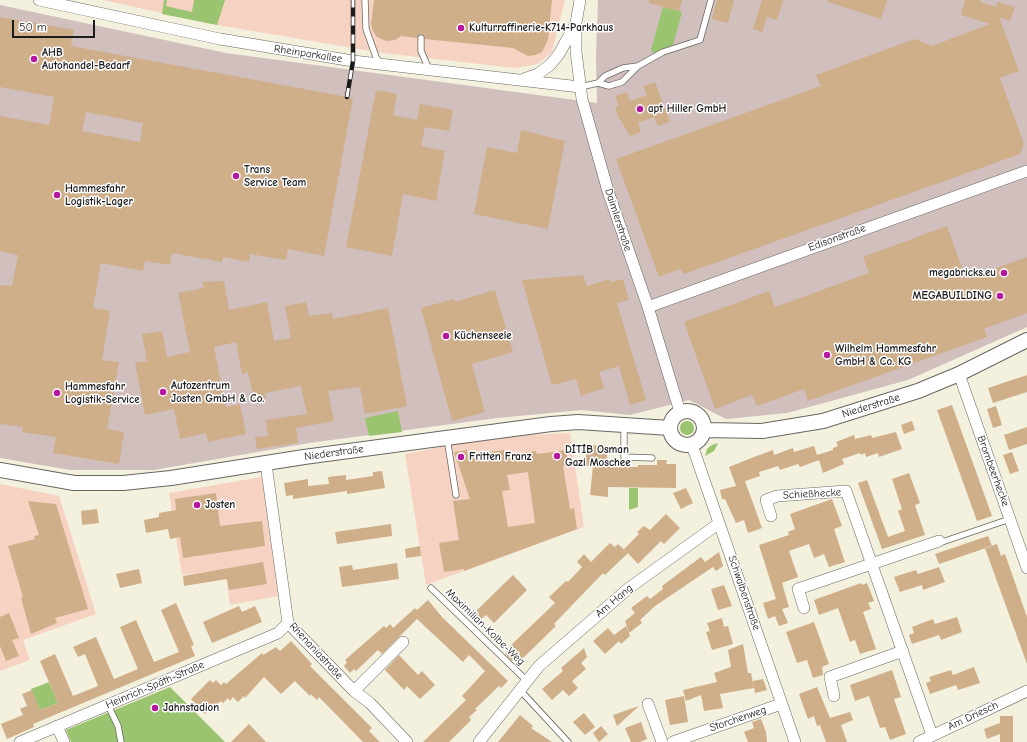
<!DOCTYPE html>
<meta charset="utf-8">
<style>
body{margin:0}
#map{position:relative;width:1027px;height:742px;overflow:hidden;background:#f4f0de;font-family:"Comic Neue",sans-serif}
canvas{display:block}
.scale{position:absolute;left:12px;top:20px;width:83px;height:18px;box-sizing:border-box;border:2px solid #1c1c1c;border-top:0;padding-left:5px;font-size:12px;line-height:14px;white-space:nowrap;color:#1c1c1c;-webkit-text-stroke:3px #fff;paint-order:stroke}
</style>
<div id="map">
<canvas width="1027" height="742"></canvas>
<div class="scale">50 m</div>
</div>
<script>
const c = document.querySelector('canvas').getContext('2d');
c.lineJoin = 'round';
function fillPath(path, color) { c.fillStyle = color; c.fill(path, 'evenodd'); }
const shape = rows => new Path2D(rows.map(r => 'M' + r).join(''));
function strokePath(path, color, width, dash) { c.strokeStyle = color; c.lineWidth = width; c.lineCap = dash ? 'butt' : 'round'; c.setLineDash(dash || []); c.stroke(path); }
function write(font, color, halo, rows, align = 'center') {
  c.font = font + ' "Comic Neue",sans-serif'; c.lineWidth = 3; c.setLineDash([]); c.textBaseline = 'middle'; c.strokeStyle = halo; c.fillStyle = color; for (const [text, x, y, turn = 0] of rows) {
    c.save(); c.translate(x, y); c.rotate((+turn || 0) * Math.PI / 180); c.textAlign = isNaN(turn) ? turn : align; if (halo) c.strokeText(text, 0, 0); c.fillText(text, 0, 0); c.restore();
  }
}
const built = shape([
 [103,0,565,0,552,52,538,64,515,68,383,53,217,25],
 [570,433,584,527,426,585,405,454,451,445,526,435],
 [262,477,278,596,230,605,225,569,182,575,169,493],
 [0,484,59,496,96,614,23,640,30,660,0,671]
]);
const industrial = shape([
 [598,0,1027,0,1027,327,908,380,787,413,726,419,689,400,630,415,582,410,497,418,309,443,154,470,70,470,0,458,0,5,226,53,597,103,596,55]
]);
const green = shape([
 [164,0,167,0,166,6,192,12,194,0,225,0,217,25,162,14],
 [663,7,682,12,673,45,653,53,651,50],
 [398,411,402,432,369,436,365,418],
 '680 428a7 7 0 1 1 14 0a7 7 0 1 1-14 0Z',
 [718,443,714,451,705,456,707,449,712,445],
 [629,488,638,488,638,507,629,510],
 [49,682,58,703,40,710,31,689],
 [170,687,225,742,71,742,66,730]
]);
const building = shape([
 [374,0,552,0,548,40,542,52,535,55,528,56,513,48,425,39,421,34,417,38,401,36,395,40,386,41,377,37,373,31,371,24],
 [649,0,682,0,679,11,649,3],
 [717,0,734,0,728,23,712,19],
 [762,0,783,0,777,20,767,17,762,32,753,29],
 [828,0,887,0,881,19,828,2],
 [965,0,981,0,980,2,996,7,998,2,1015,7,1010,21,999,17,1019,71,1000,78,1024,144,1020,154,684,274,680,269,659,277,616,159,821,86,816,75,915,39,932,46,990,24,961,15],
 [0,17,74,30,71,46,353,98,324,256,288,249,286,260,250,254,249,262,223,257,222,262,172,253,170,265,145,261,143,271,101,263,93,308,110,311,102,360,119,362,107,429,124,432,119,464,53,453,56,437,22,432,23,427,0,424,0,285,12,286,18,255,0,251,0,116,49,125,54,97,0,87],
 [86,112,143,123,140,142,82,131],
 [655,82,670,122,658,126,654,117,638,123,641,132,630,136,618,116,615,107,619,106,615,96,627,92,630,101,647,95,643,86],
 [376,90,397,94,393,115,417,120,420,104,453,110,449,131,425,127,421,146,445,151,436,201,403,194,392,256,346,247],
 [521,130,565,141,548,229,474,214,487,147,517,153],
 [947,226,966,279,1027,257,1027,313,984,329,987,337,808,401,804,389,757,406,752,395,715,409,684,322,769,291,775,307,869,273,863,257],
 [583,275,587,286,610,279,611,282,623,279,629,300,617,303,646,400,630,405,619,366,599,372,604,388,581,396,576,379,552,385,522,280],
 [224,281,229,310,267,302,274,341,291,338,285,306,306,302,309,316,332,313,333,319,388,308,407,406,365,414,360,387,328,391,334,421,296,428,298,443,257,449,255,437,268,436,266,420,307,414,301,386,265,393,266,399,254,401,248,372,242,374,236,342,214,347,226,407,240,404,246,434,208,442,206,433,180,439,174,409,145,415,135,363,147,361,142,334,162,331,167,357,190,352,178,293,204,288,202,282],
 [495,290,513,352,472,364,485,412,452,421,421,308,454,299,455,302],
 [1027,375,1027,392,993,403,988,388],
 [952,405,992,516,977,521,937,410],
 [996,406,1002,425,993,428,987,409],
 [912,421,915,430,904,434,901,425],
 [1027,427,1027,444,1009,450,1004,435],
 [896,432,902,449,879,457,878,453,866,457,865,453,861,455,860,453,842,459,844,464,823,473,819,460,800,467,798,464,780,470,778,466,759,472,760,476,745,481,762,528,748,533,744,520,736,523,725,499,722,499,720,490,736,486,729,467,754,457,773,450,774,455,793,448,794,452,814,446,817,455,833,450,833,448,838,446,836,442,854,435,855,439,871,435,872,438],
 [587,445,608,446,606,467,638,467,638,465,657,465,657,460,667,460,666,464,676,464,676,488,608,487,608,497,590,495,593,466,585,466],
 [467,450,468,455,504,450,504,456,536,451,537,454,566,450,568,466,563,466,570,509,574,508,577,529,464,571,464,569,444,572,439,543,459,540,453,501,470,499,454,452],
 [528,472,535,523,508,527,502,491,510,490,507,475],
 [1012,452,1019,471,1010,474,1003,455],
 [382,471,385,488,347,494,347,491,293,499,293,495,286,496,284,483,308,479,308,486,329,484,328,477,346,475,346,480,373,476,373,472],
 [909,473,920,503,915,505,925,535,882,549,858,483,867,480,888,537,905,531,898,511,902,509,892,479],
 [686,488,693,503,681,509,673,493],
 [216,493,220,526,262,521,265,546,183,558,180,537,170,539,168,529,146,533,144,520,159,517,159,513,176,510,175,499],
 [832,499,842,526,834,529,845,562,829,567,824,554,814,558,809,544,789,551,798,577,782,583,789,607,782,609,788,623,779,626,775,616,768,619,763,603,776,599,759,545,789,535,788,532,795,529,790,514],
 [28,501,56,504,88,609,55,618,57,623,31,634,21,598,23,597,8,546,35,539,34,536,39,535],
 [97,509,99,523,82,525,81,511],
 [666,514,680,528,664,544,661,541,638,564,624,549,639,534,637,532,644,526,650,530],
 [391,524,392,536,337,544,335,532],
 [988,536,992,546,939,564,935,554],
 [610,543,615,547,618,544,628,553,605,575,603,573,554,624,556,626,520,661,516,657,512,661,505,654,509,650,508,648,555,603,549,597,566,581,568,582,582,567,577,562,584,554,591,562],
 [997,544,1001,556,1005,554,1027,617,1027,664,985,548],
 [420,546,421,556,406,558,405,549],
 [719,552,723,566,716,571,713,567,655,606,640,620,642,623,629,633,625,621,635,613,631,608,647,596,650,599,663,589,662,586,701,557,705,562],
 [263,562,267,584,229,590,227,579,184,586,183,576],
 [397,563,399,579,342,587,339,567,352,565,353,570],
 [939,567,945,582,923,590,922,585,900,592,894,577,916,570,918,574],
 [139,569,142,583,120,588,116,574],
 [513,575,527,590,494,623,486,615,480,620,474,613],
 [861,583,862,585,867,583,874,601,868,603,871,609,863,612,876,649,860,654,855,640,850,642,838,608,819,615,814,600],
 [724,585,732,606,718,610,711,589],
 [428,600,442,617,508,681,501,688,499,686,475,709,477,710,469,717,471,720,449,742,423,742,466,700,462,696,485,671,469,655,463,662,417,619,382,654,378,650,356,671,354,669,350,673,344,666,347,662,345,660,384,626,386,628,390,624,393,628,415,608,417,610],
 [176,603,194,645,191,646,195,656,33,724,34,727,7,739,1,724,23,715,20,709,27,706,22,694,32,690,40,710,58,703,40,661,55,654,73,696,98,686,85,654,78,657,73,647,96,637,114,679,138,669,120,627,136,620,154,662,179,652,161,610],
 [239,606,242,612,255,606,262,622,212,643,203,622],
 [9,613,19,638,12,640,19,656,6,661,0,646,0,617],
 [957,617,962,632,941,640,939,635,912,644,909,635,914,633,912,627,933,619,935,624],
 [722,618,724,627,728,626,733,644,712,650,706,632,710,631,707,623],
 [814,622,829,664,822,667,823,675,813,678,807,660,797,663,786,632],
 [626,626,630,636,621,644,619,641,605,654,593,641,608,628,614,635],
 [291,641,312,664,310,666,372,728,369,731,380,742,363,742,319,697,317,700,311,694,310,696,295,681,281,694,264,677,245,698,244,696,238,702,233,697,230,701,228,698,223,703,221,701,205,714,191,699,210,680,213,683,216,680,221,685,224,682,226,684,262,653,263,655,276,647,280,651],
 [743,644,748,673,751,673,754,688,720,694,723,708,704,711,701,695,686,701,683,690,717,682,714,673,731,667,728,650],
 [584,648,587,657,581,663,586,669,572,681,578,688,569,696,563,690,552,700,542,689,563,671,561,668],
 [399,655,418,675,422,671,435,685,420,699,407,686,404,690,385,670],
 [974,667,980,683,958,690,956,685,930,694,926,683,931,681,929,677,951,670,953,675],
 [892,670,901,697,894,699,906,734,890,740,885,727,880,728,869,696,855,701,850,685],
 [763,679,767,690,755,693,753,681],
 [817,687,830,718,850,712,853,720,841,725,847,742,826,742,820,725,817,726,814,716,808,719,799,694],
 [684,696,688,722,670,725,665,700],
 [639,706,617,726,613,715],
 [584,713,595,727,585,735,573,722],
 [520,715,533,726,531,728,552,742,498,742],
 [1000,716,1013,716,1013,742,1000,742,1000,734,987,739,984,729,1000,723],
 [761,719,766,732,767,742,748,742,744,732,754,728,752,722],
 [641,722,647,739,640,742,631,742,625,728],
 [249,724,266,742,231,742],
 [601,726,608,734,599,742,593,733]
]);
const service = shape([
 [365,0,366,29,376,57,381,64],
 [421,38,421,51,429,69],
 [598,83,609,86,622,82,638,66,663,52,700,40,711,0],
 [580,87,598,83,605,76,623,68,638,66],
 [624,425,624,457,652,458],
 [447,438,456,495],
 [939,541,942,542,1010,519],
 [431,588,526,680],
 [519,689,568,742],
 [108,705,118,726,121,742]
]);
const minor = shape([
 [39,0,220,39,353,61,580,87],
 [580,0,576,23,576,52,582,99,608,191,648,307,680,412],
 [524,79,538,74,550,65,559,54,575,25],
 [648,307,1027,171],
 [959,374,1027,568],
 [692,445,795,742],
 [266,464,288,623,354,691,370,703,407,742],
 [771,516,766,500,777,496,846,491,932,735],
 [804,608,798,589,939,541],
 [354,691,403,642],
 [834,696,830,677,903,651],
 [648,704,662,742],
 [57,726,64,742],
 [20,742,278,633,288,623],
 [479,742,539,666,629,588,718,524],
 [673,742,781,704],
 [919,742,1027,691]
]);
const tertiary = shape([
 '670 428a17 17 0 1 1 34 0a17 17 0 1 1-34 0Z',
 [705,430,762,431,823,421,918,391,959,374,1027,340],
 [0,470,74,483,123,483,171,478,304,457,551,424,578,422,670,428]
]);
const rail = shape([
 [347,97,353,61,353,0]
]);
const markers = [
 [461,28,4,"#b5179e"],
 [34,59,4,"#b5179e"],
 [640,109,4,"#b5179e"],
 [236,176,4,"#b5179e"],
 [57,195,4,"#b5179e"],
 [1004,273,4,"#b5179e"],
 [1000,296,4,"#b5179e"],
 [446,336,4,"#b5179e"],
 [827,355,4,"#b5179e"],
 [163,392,4,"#b5179e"],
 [57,393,4,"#b5179e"],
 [557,456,4,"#b5179e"],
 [461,457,4,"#b5179e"],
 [197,505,4,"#b5179e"],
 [155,708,4,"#b5179e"]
];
const poiNames = [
 ["Kulturraffinerie-K714-Parkhaus",469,28],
 ["AHB",42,53],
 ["Autohandel-Bedarf",42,66],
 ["apt Hiller GmbH",648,109],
 ["Trans",244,170],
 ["Service Team",244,183],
 ["Hammesfahr",65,189],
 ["Logistik-Lager",65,202],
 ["megabricks.eu",996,273,"right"],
 ["MEGABUILDING",992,296,"right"],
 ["Küchenseele",454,336],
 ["Wilhelm Hammesfahr",835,349],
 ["GmbH & Co. KG",835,362],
 ["Autozentrum",171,386],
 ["Josten GmbH & Co.",171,399],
 ["Hammesfahr",65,387],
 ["Logistik-Service",65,400],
 ["DİTİB Osman",565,450],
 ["Gazi Moschee",565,463],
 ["Fritten Franz",469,457],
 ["Josten",205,505],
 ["Jahnstadion",163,708]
];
const streetNames = [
 ["Rheinparkallee",308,54,9],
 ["Daimlerstraße",618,220,72],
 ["Edisonstraße",837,238,-20],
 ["Niederstraße",871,406,-17],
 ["Niederstraße",334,453,-8],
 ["Brombeerhecke",993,471,70],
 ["Schießhecke",812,494,-3],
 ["Schwalbenstraße",744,593,71],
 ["Am Hang",614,601,-40],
 ["Maximilian-Kolbe-Weg",485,627,44],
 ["Rhenaniastraße",316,651,47],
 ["Heinrich-Späth-Straße",155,685,-23],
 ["Am Driesch",973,716,-25],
 ["Storchenweg",738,719,-19]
];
fillPath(built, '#f5d2c2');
fillPath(industrial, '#d1bfbd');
fillPath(green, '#9ac470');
fillPath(building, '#ceaf89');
strokePath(service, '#686660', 7);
strokePath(minor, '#686660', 12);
strokePath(tertiary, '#686660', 16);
strokePath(service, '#fff', 5.5);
strokePath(minor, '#fff', 11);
strokePath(tertiary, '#fff', 14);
strokePath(rail, '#1c1c1c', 4.5);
strokePath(rail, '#fff', 3, [9]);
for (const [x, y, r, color] of markers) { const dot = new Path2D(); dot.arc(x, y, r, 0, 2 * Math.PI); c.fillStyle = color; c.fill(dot); strokePath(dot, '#fff', 1.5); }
write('bold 11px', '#1c1c1c', '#fff', poiNames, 'left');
write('11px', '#1c1c1c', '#fff', streetNames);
</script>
